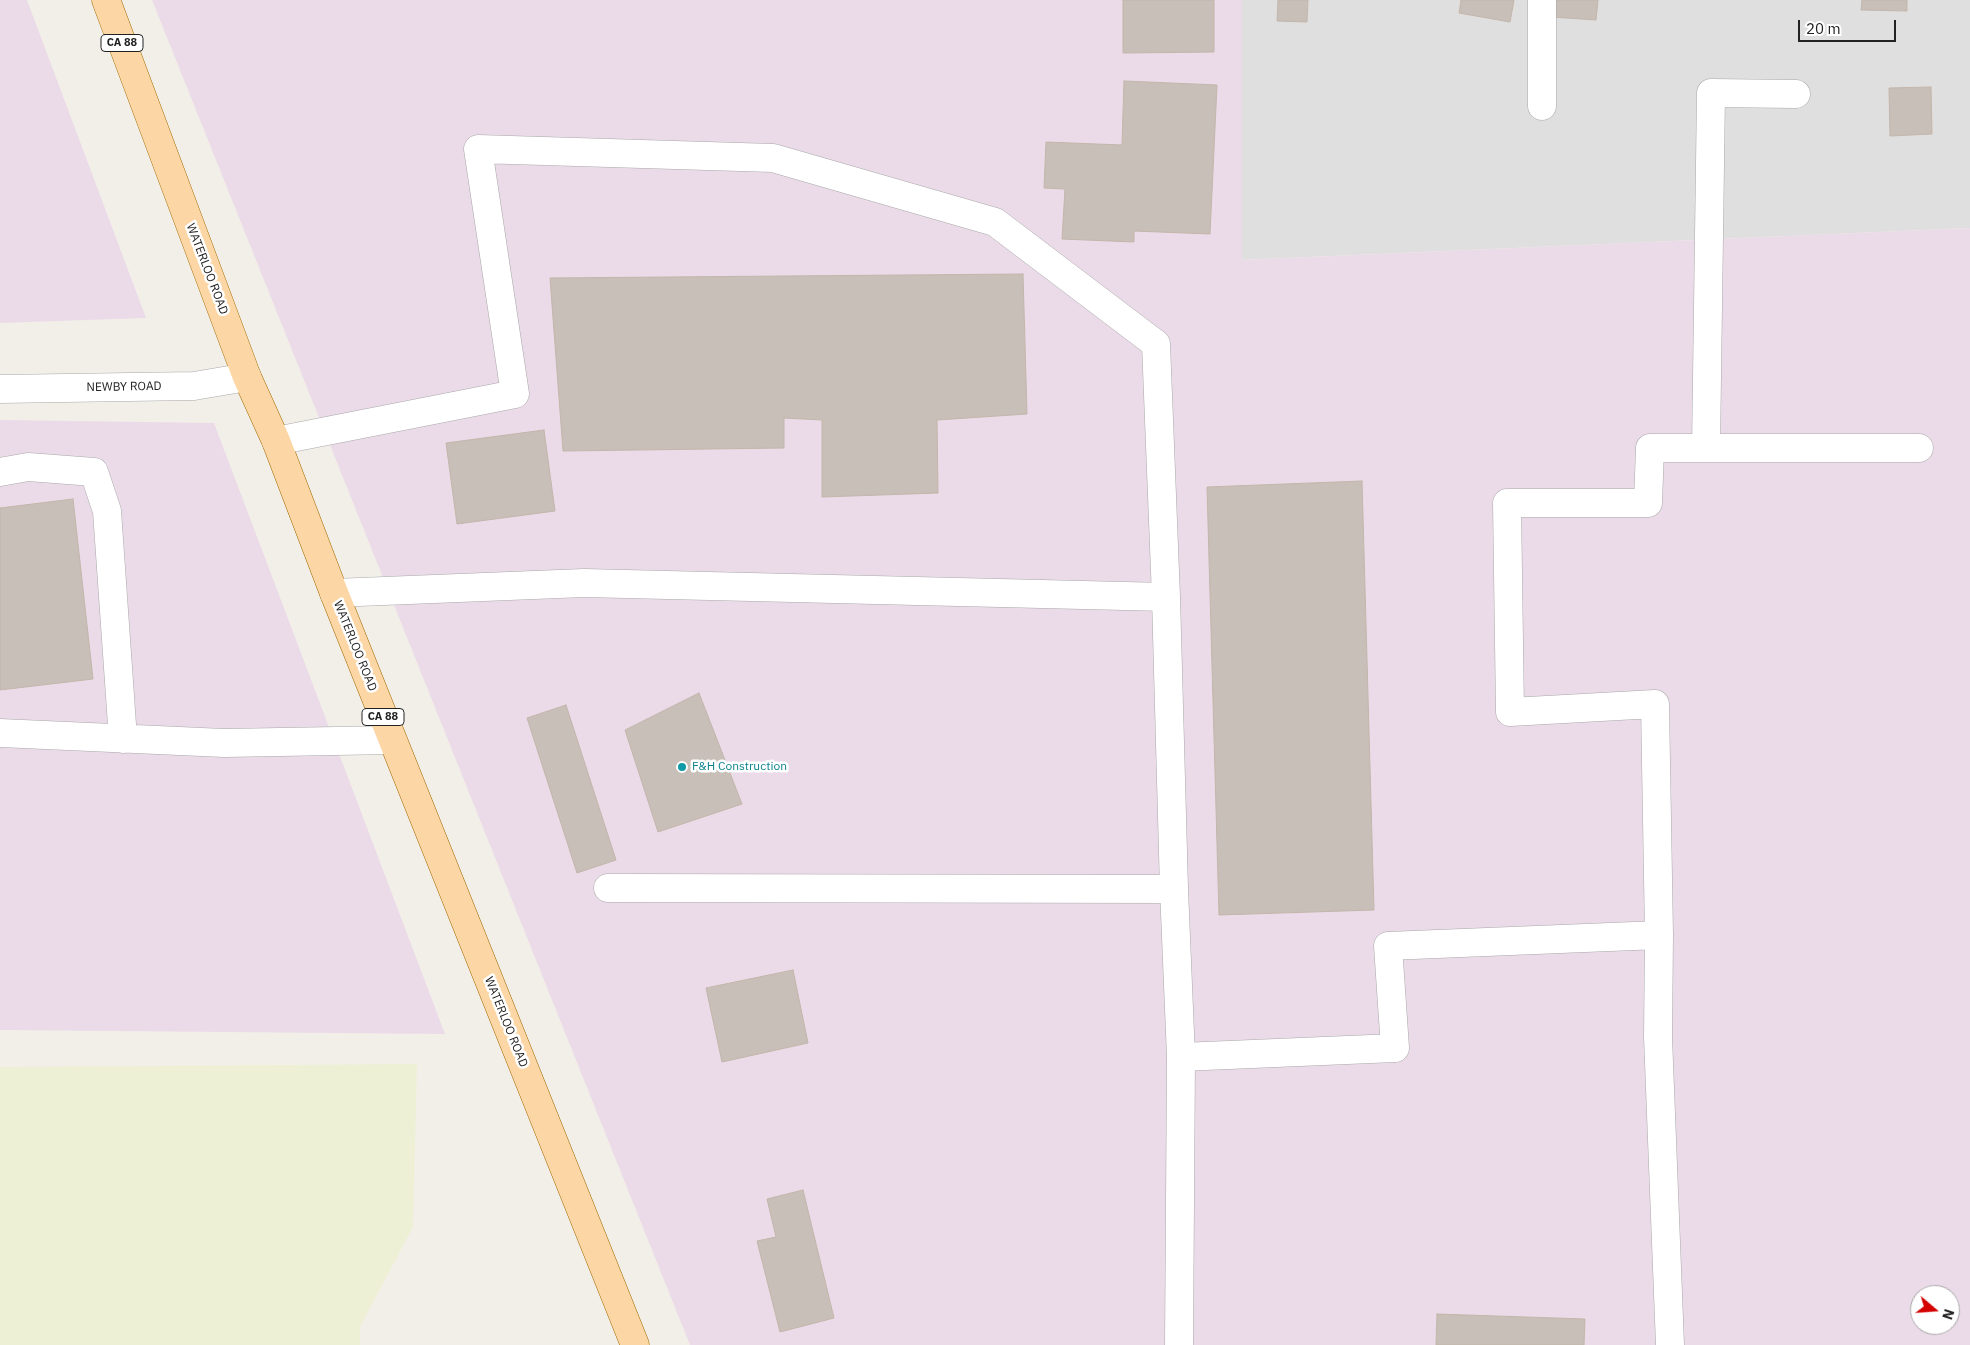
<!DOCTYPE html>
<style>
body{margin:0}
#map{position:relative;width:1970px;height:1345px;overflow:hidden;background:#f2efe9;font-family:"IBM Plex Sans",sans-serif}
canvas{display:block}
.north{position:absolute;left:1910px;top:1285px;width:50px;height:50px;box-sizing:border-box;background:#fff;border:1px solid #a7a7a7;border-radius:50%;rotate:108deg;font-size:14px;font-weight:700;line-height:20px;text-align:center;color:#222}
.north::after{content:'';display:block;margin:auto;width:18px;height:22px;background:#d40000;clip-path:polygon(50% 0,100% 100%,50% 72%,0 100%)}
.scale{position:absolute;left:1798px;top:20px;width:98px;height:22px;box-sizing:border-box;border:2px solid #222;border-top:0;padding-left:6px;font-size:15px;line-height:18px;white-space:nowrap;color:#222;-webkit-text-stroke:4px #fff;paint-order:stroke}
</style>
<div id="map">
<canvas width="1970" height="1345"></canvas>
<div class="north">N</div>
<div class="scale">20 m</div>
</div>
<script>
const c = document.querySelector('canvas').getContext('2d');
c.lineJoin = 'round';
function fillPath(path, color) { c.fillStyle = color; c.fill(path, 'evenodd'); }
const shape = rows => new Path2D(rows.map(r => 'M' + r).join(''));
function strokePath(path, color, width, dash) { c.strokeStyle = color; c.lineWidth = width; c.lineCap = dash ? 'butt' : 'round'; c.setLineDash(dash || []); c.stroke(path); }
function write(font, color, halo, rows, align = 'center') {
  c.font = font + ' "IBM Plex Sans",sans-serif'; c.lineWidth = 5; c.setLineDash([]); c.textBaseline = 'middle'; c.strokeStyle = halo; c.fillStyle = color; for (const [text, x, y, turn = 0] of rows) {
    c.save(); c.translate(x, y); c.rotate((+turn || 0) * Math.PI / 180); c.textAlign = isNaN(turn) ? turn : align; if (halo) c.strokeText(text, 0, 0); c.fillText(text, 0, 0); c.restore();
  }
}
const residential = shape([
 [1242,0,1970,0,1970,228,1241,260]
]);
const industrial = shape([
 [0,0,27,0,146,318,0,323],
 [152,0,1242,0,1242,260,1970,228,1970,1345,690,1345],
 [1920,1295,1950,1295,1950,1325,1920,1325],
 [0,420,214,423,445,1034,0,1030]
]);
const farmland = shape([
 [417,1064,413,1227,360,1327,360,1345,0,1345,0,1067]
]);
const building = shape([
 [1123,0,1214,0,1214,52,1123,53,1123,0],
 [1278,0,1308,0,1307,22,1277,21,1278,0],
 [1461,0,1514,0,1510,22,1459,13,1461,0],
 [1552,0,1598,0,1596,20,1551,17,1552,0],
 [1862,0,1907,0,1907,11,1861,10,1862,0],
 [1124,81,1217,85,1210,234,1134,231,1134,242,1062,239,1065,189,1044,188,1046,142,1122,145,1124,81],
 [1931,87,1932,134,1890,136,1889,88,1931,87],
 [1023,274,1027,414,937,420,938,493,822,497,822,420,784,418,784,448,563,451,550,278,1023,274],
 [544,430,555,511,457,524,446,443,544,430],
 [1362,481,1374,910,1219,915,1207,487,1362,481],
 [73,499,93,679,0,690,0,508,73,499],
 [699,693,742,804,658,832,625,730,699,693],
 [566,705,616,860,577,873,527,718,566,705],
 [793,970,808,1043,722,1062,706,988,793,970],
 [803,1190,834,1318,780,1332,757,1241,776,1237,767,1199,803,1190],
 [1437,1314,1585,1319,1584,1345,1436,1345,1437,1314]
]);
const minor = shape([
 [1542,106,1542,0],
 [0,389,194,386,247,377],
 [276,441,515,394,478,149,773,158,995,222,1156,344,1166,597],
 [1706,448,1711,93,1796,94],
 [0,472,28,467,94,472,107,511,123,739],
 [334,593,584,583,1166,597,1174,889,608,888],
 [0,733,224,743,392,740],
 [1174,889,1181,1057,1395,1048,1388,946,1659,935,1655,704,1510,712,1507,503,1648,503,1650,448,1919,448],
 [1659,935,1658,1037,1670,1345],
 [1179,1345,1181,1057]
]);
const major = shape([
 [106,0,247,377,276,441,334,593,635,1345]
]);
const markers = [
 [682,767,5,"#0f9aa8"]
];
const shields = [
 [122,43,42],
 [383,717,42]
];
const shieldNames = [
 ["CA 88",122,43],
 ["CA 88",383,717]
];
const streetNames = [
 ["WATERLOO ROAD",207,269,69],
 ["NEWBY ROAD",124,387,-1],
 ["WATERLOO ROAD",355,646,68],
 ["WATERLOO ROAD",506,1022,68]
];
const cultureNames = [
 ["F&H Construction",692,767]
];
fillPath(residential, '#e0dfdf');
fillPath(industrial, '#ebdbe8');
fillPath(farmland, '#eef0d5');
fillPath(building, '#c7bfb8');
strokePath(building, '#c4b6ab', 1);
strokePath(minor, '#a9a9a9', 29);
strokePath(major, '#a06b00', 29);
strokePath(minor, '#fff', 28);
strokePath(major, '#fcd6a4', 28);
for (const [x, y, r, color] of markers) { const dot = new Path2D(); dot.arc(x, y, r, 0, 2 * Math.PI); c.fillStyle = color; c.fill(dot); strokePath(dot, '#fff', 2); }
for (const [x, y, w] of shields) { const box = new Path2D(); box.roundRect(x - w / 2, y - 8.5, w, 17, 4); c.fillStyle = '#fff'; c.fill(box); strokePath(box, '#222', 1); }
write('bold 11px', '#222', null, shieldNames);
write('12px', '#222', '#fff', streetNames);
write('12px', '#0d838f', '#fff', cultureNames, 'left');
</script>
